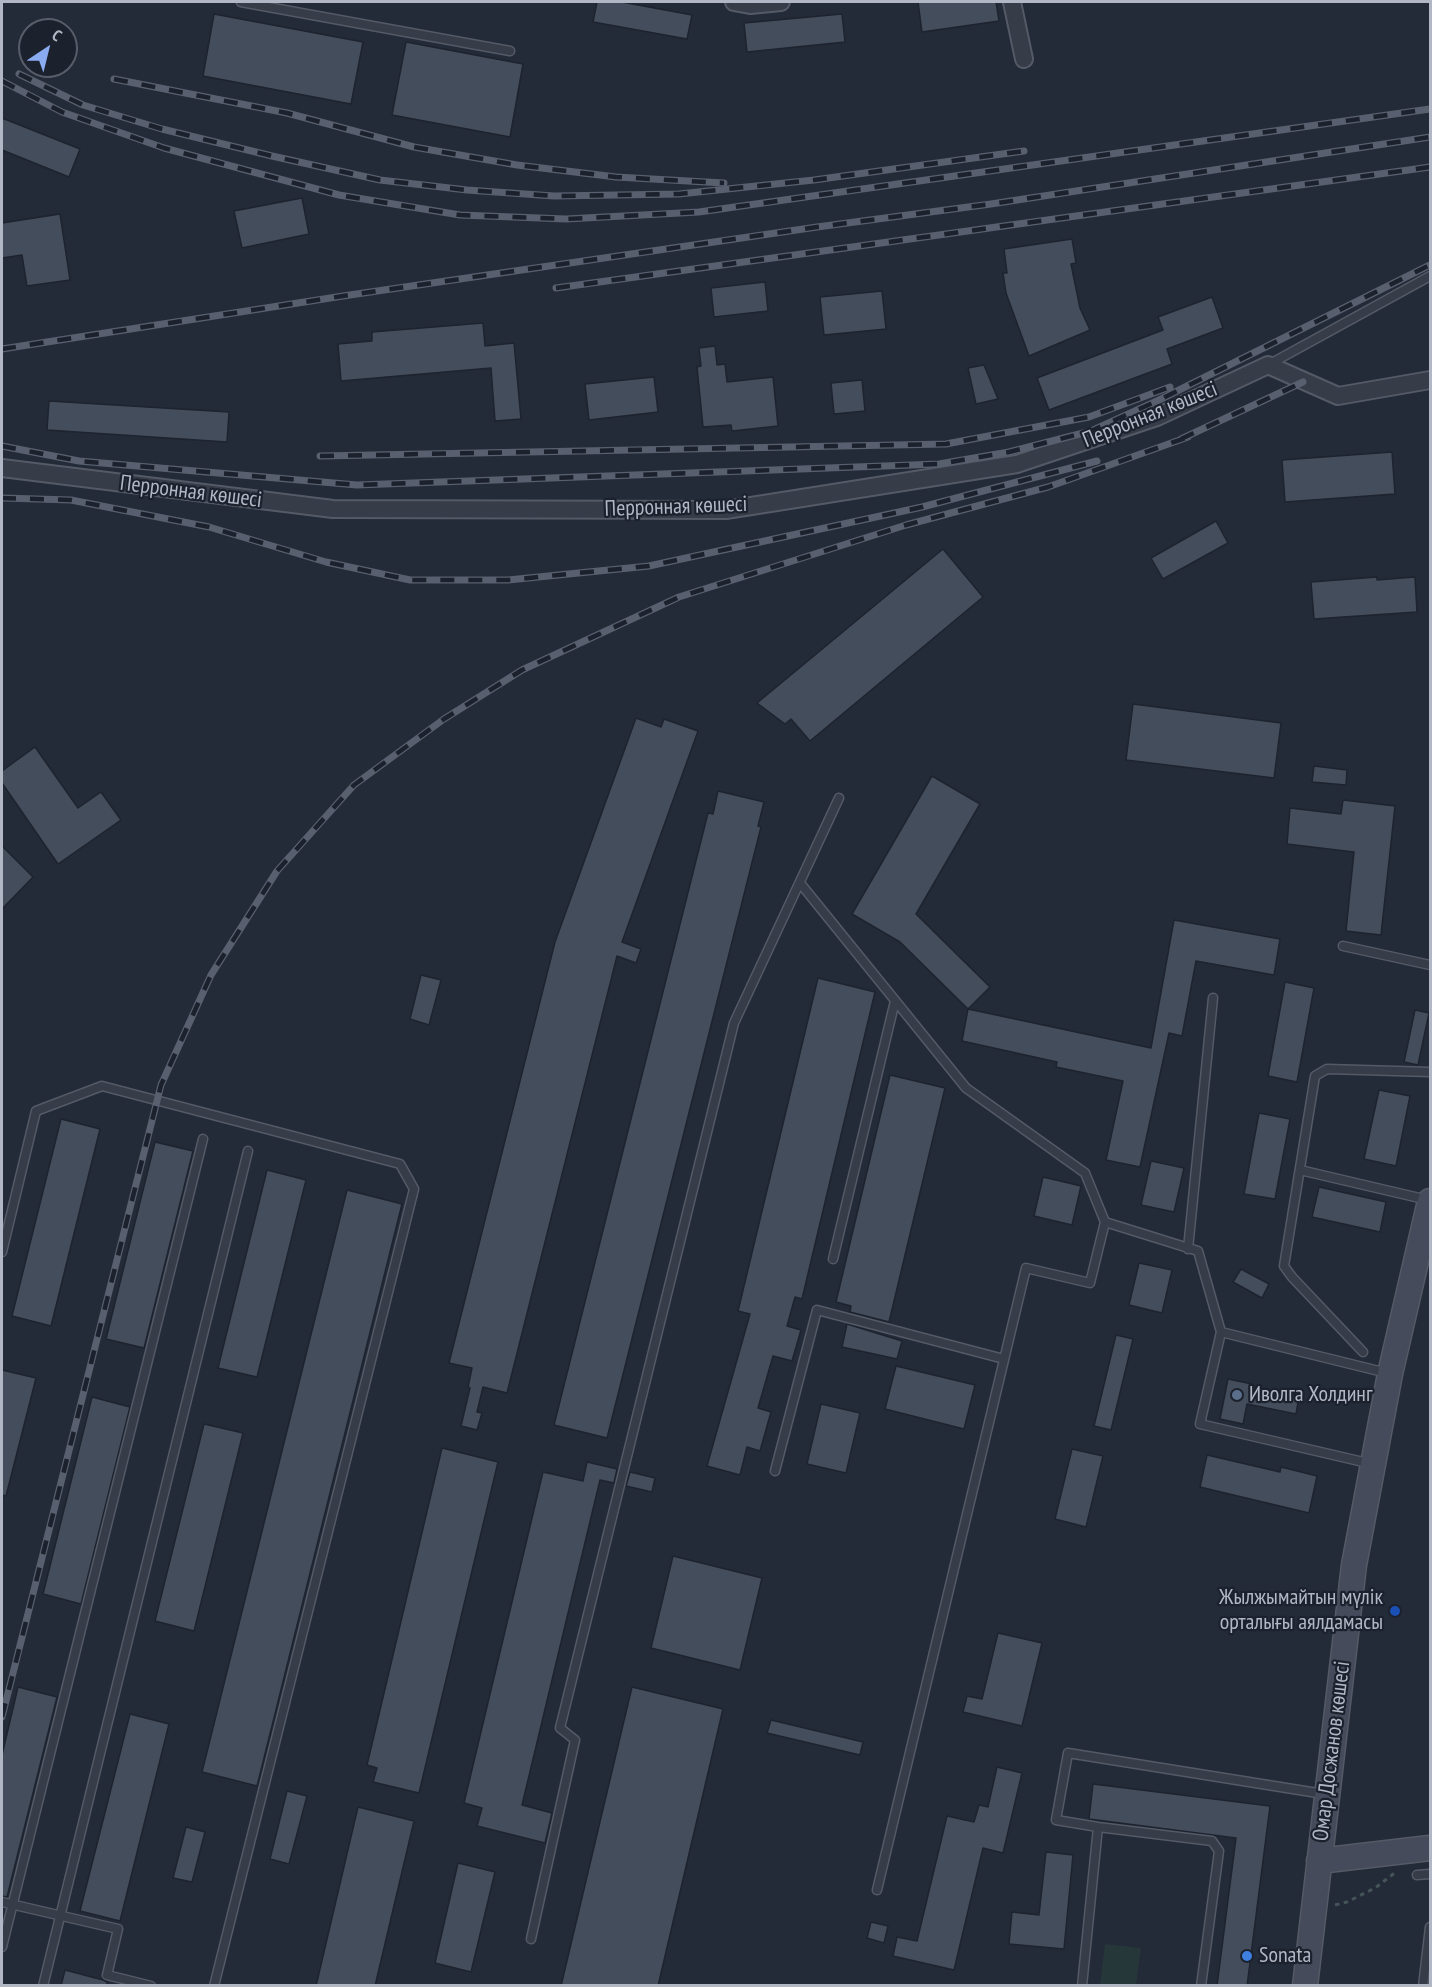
<!DOCTYPE html>
<meta charset="utf-8">
<style>
body{margin:0}
#map{position:relative;width:1432px;height:1987px;overflow:hidden;background:#232a38;font-family:"PT Sans Narrow",sans-serif}
canvas{display:block}
.frame{position:absolute;inset:0;border:3px solid #b1b7c4;pointer-events:none}
.north{position:absolute;left:18px;top:18px;width:60px;height:60px;box-sizing:border-box;background:#1c222d;border:2px solid #585e69;border-radius:50%;rotate:35deg;font-size:16px;font-weight:700;line-height:24px;text-align:center;color:#b1b7c4}
.north::after{content:'';display:block;margin:auto;width:21px;height:27px;background:#8aabf0;clip-path:polygon(50% 0,100% 100%,50% 72%,0 100%)}
</style>
<div id="map">
<canvas width="1432" height="1987"></canvas>
<div class="frame"></div>
<div class="north">С</div>
</div>
<script>
const c = document.querySelector('canvas').getContext('2d');
c.lineJoin = 'round';
function fillPath(path, color) { c.fillStyle = color; c.fill(path, 'evenodd'); }
const shape = rows => new Path2D(rows.map(r => 'M' + r).join(''));
function strokePath(path, color, width, dash) { c.strokeStyle = color; c.lineWidth = width; c.lineCap = dash ? 'butt' : 'round'; c.setLineDash(dash || []); c.stroke(path); }
function write(font, color, halo, rows, align = 'center') {
  c.font = font + ' "PT Sans Narrow",sans-serif'; c.lineWidth = 4.5; c.setLineDash([]); c.textBaseline = 'middle'; c.strokeStyle = halo; c.fillStyle = color; for (const [text, x, y, turn = 0] of rows) {
    c.save(); c.translate(x, y); c.rotate((+turn || 0) * Math.PI / 180); c.textAlign = isNaN(turn) ? turn : align; if (halo) c.strokeText(text, 0, 0); c.fillText(text, 0, 0); c.restore();
  }
}
const green = shape([
 [1105,1944,1141,1948,1136,1985,1100,1985]
]);
const building = shape([
 [597,2,622,2,692,15,687,39,593,22,597,2],
 [918,2,996,2,999,21,922,32,918,2],
 [214,14,363,42,351,104,203,76,214,14],
 [842,14,845,42,747,52,744,23,842,14],
 [406,42,523,64,510,137,392,115,406,42],
 [2,118,80,149,69,177,2,150,2,118],
 [302,198,309,234,242,248,234,211,302,198],
 [60,214,70,280,27,286,22,255,2,258,2,223,60,214],
 [1072,239,1076,263,1071,264,1080,308,1090,330,1029,356,1006,293,1003,273,1007,273,1004,249,1072,239],
 [765,282,768,311,714,317,711,288,765,282],
 [882,291,886,329,824,335,820,297,882,291],
 [1212,297,1223,328,1167,349,1172,364,1049,410,1037,378,1163,330,1158,317,1212,297],
 [483,323,485,346,514,343,521,419,495,421,491,368,341,381,338,344,372,341,372,332,483,323],
 [715,346,717,365,725,364,727,382,773,377,778,426,732,431,731,425,703,427,697,367,701,366,699,348,715,346],
 [984,365,998,399,976,404,968,368,984,365],
 [654,377,658,412,589,420,585,384,654,377],
 [862,380,865,411,834,414,831,383,862,380],
 [49,401,229,412,227,442,47,430,49,401],
 [1392,452,1395,494,1285,502,1282,460,1392,452],
 [1216,521,1228,543,1163,579,1151,558,1216,521],
 [943,549,983,597,810,741,791,719,785,724,757,703,943,549],
 [1377,577,1377,580,1415,577,1417,612,1314,619,1311,582,1377,577],
 [1133,704,1281,723,1274,778,1126,760,1133,704],
 [636,718,661,727,664,719,698,731,622,942,641,949,636,963,617,956,507,1393,483,1387,477,1412,482,1413,477,1430,461,1426,470,1388,468,1387,472,1368,449,1363,555,942,636,718],
 [35,747,78,808,101,792,121,820,58,864,2,783,2,771,35,747],
 [1314,766,1347,770,1346,785,1312,782,1314,766],
 [932,776,980,804,916,914,990,987,968,1009,900,942,852,914,932,776],
 [718,791,764,802,758,826,761,827,607,1438,554,1425,708,813,713,814,718,791],
 [1343,800,1395,806,1381,935,1346,931,1354,852,1287,844,1290,808,1341,814,1343,800],
 [2,846,33,877,2,909,2,846],
 [1174,920,1280,939,1274,975,1196,961,1182,1036,1169,1033,1140,1167,1106,1160,1123,1081,1056,1067,1057,1062,962,1041,968,1009,1151,1048,1174,920],
 [421,975,441,980,429,1025,410,1019,421,975],
 [818,978,875,992,802,1299,795,1297,787,1326,801,1330,792,1361,773,1356,758,1408,771,1412,760,1451,747,1447,740,1475,707,1466,750,1314,738,1311,818,978],
 [1285,982,1314,988,1297,1082,1268,1076,1285,982],
 [1415,1010,1429,1013,1418,1065,1404,1062,1415,1010],
 [890,1075,945,1088,889,1322,850,1312,851,1306,836,1302,890,1075],
 [1379,1090,1410,1096,1396,1166,1364,1159,1379,1090],
 [1259,1113,1290,1119,1275,1199,1244,1194,1259,1113],
 [61,1119,100,1129,51,1326,12,1316,61,1119],
 [155,1142,193,1151,144,1348,106,1339,155,1142],
 [1151,1161,1184,1168,1174,1212,1141,1205,1151,1161],
 [267,1170,306,1180,257,1377,218,1368,267,1170],
 [1043,1177,1081,1186,1072,1225,1034,1216,1043,1177],
 [1319,1187,1386,1202,1380,1232,1312,1217,1319,1187],
 [347,1190,402,1204,257,1786,202,1772,347,1190],
 [1139,1263,1172,1270,1162,1313,1129,1305,1139,1263],
 [1241,1269,1269,1284,1262,1298,1233,1282,1241,1269],
 [847,1324,902,1341,897,1359,842,1347,847,1324],
 [1116,1335,1133,1339,1111,1430,1094,1426,1116,1335],
 [896,1366,975,1385,964,1429,885,1409,896,1366],
 [2,1370,36,1378,6,1496,2,1495,2,1370],
 [1228,1379,1252,1384,1251,1386,1299,1396,1296,1414,1247,1404,1243,1424,1220,1419,1228,1379],
 [92,1397,130,1407,81,1604,43,1594,92,1397],
 [821,1404,860,1413,846,1473,807,1464,821,1404],
 [204,1424,243,1433,194,1631,155,1621,204,1424],
 [442,1448,498,1462,419,1793,373,1782,377,1768,367,1765,442,1448],
 [1072,1449,1103,1456,1086,1527,1055,1519,1072,1449],
 [1207,1455,1280,1472,1281,1467,1317,1476,1309,1513,1200,1487,1207,1455],
 [587,1462,617,1469,614,1483,600,1480,522,1805,552,1813,545,1843,477,1826,482,1808,464,1803,543,1472,583,1481,587,1462],
 [630,1472,655,1478,652,1492,626,1486,630,1472],
 [673,1556,762,1578,740,1670,651,1648,673,1556],
 [998,1633,1042,1643,1022,1726,963,1712,967,1696,982,1699,998,1633],
 [18,1687,57,1697,7,1897,2,1896,2,1755,18,1687],
 [632,1687,723,1709,658,1986,561,1986,632,1687],
 [130,1714,169,1724,120,1921,80,1911,130,1714],
 [771,1720,863,1742,860,1755,767,1733,771,1720],
 [997,1767,1022,1773,1003,1853,983,1848,954,1970,893,1956,897,1937,917,1941,947,1816,974,1822,979,1805,988,1807,997,1767],
 [1093,1784,1270,1806,1247,1986,1217,1986,1236,1838,1089,1819,1093,1784],
 [287,1791,307,1796,289,1864,270,1859,287,1791],
 [358,1807,414,1821,375,1986,316,1986,358,1807],
 [186,1827,205,1832,192,1882,173,1878,186,1827],
 [1046,1852,1073,1855,1064,1949,1009,1944,1012,1912,1039,1915,1046,1852],
 [458,1863,495,1872,471,1972,435,1963,458,1863],
 [871,1922,888,1926,884,1943,867,1938,871,1922],
 [65,1970,103,1980,107,1982,107,1986,61,1986,65,1970]
]);
const path = shape([
 [1335,1905,1347,1902,1375,1888,1396,1872]
]);
const lane = shape([
 [241,2,510,51],
 [1268,365,1430,276],
 [800,883,966,1088,1085,1173,1105,1222,1198,1251,1221,1332,1387,1373],
 [1343,946,1430,965],
 [1300,1170,1428,1200],
 [1188,1249,1213,998],
 [2,1252,36,1111,102,1086,400,1164,414,1189,214,1986],
 [833,1259,895,1001],
 [1221,1332,1200,1424,1372,1464],
 [1363,1352,1292,1277,1284,1266,1315,1076,1327,1069,1430,1072],
 [775,1471,817,1310,1004,1359],
 [1417,1875,1430,1874],
 [877,1890,1026,1268,1090,1283,1105,1222],
 [2,1902,118,1929,107,1975,151,1986],
 [531,1939,575,1740,560,1728,734,1023,839,798],
 [2,1947,203,1139],
 [43,1986,248,1151],
 [1082,1986,1098,1827],
 [1201,1986,1219,1851,1212,1841,1098,1827,1056,1820,1068,1753,1324,1794],
 [1423,1986,1430,1927]
]);
const street = shape([
 [734,2,750,5,781,2],
 [1012,2,1024,59],
 [2,468,333,509,726,510,1017,464,1157,417,1268,365,1338,396,1430,380]
]);
const secondary = shape([
 [1319,1861,1430,1848],
 [1305,1986,1354,1565,1390,1374,1430,1201]
]);
const rail = shape([
 [19,74,83,105,162,129,272,156,380,180,467,190,554,196,679,194,814,180,1024,151],
 [114,79,287,113,414,147,517,165,616,177,724,183],
 [2,81,62,112,164,148,339,195,460,215,566,219,699,212,1430,109],
 [556,288,1430,167],
 [2,349,343,296,817,227,991,204,1430,137],
 [1181,439,1303,382],
 [2,446,79,461,357,485,939,464,1009,452,1091,431,1159,400,1430,265],
 [320,456,946,444,1089,417,1170,387],
 [2,498,71,500,209,527,326,562,410,580,508,580,649,566,922,507,1097,461],
 [2,1717,161,1085,211,975,277,871,354,785,444,719,522,670,679,597,906,525,1048,487,1188,437]
]);
const markers = [
 [1237,1395,6,"#5c6f8a"],
 [1395,1611,6,"#1a4fb4"],
 [1247,1956,6,"#3f7fe0"]
];
const streetNames = [
 ["Перронная көшесі",1150,415,-22],
 ["Перронная көшесі",191,492,7],
 ["Перронная көшесі",676,507,-2],
 ["Омар Досжанов көшесі",1332,1751,-83]
];
const poiNames = [
 ["Иволга Холдинг",1249,1395],
 ["Жылжымайтын мүлік",1383,1598,"right"],
 ["орталығы аялдамасы",1383,1623,"right"],
 ["Sonata",1259,1956]
];
fillPath(green, '#26373a');
fillPath(building, '#444d5c');
strokePath(building, '#1e242f', 1.5);
strokePath(lane, '#545a66', 11);
strokePath(street, '#545a66', 20);
strokePath(secondary, '#545a66', 27);
strokePath(path, '#445458', 3, [4.5, 4.5]);
strokePath(lane, '#363c48', 8);
strokePath(street, '#363c48', 16);
strokePath(secondary, '#454b5b', 24);
strokePath(rail, '#58606f', 7);
strokePath(rail, '#1c222d', 4.5, [14]);
for (const [x, y, r, color] of markers) { const dot = new Path2D(); dot.arc(x, y, r, 0, 2 * Math.PI); c.fillStyle = color; c.fill(dot); strokePath(dot, '#1c222d', 2); }
write('22px', '#b1b7c4', '#1c222d', streetNames);
write('22px', '#b1b7c4', '#1c222d', poiNames, 'left');
</script>
